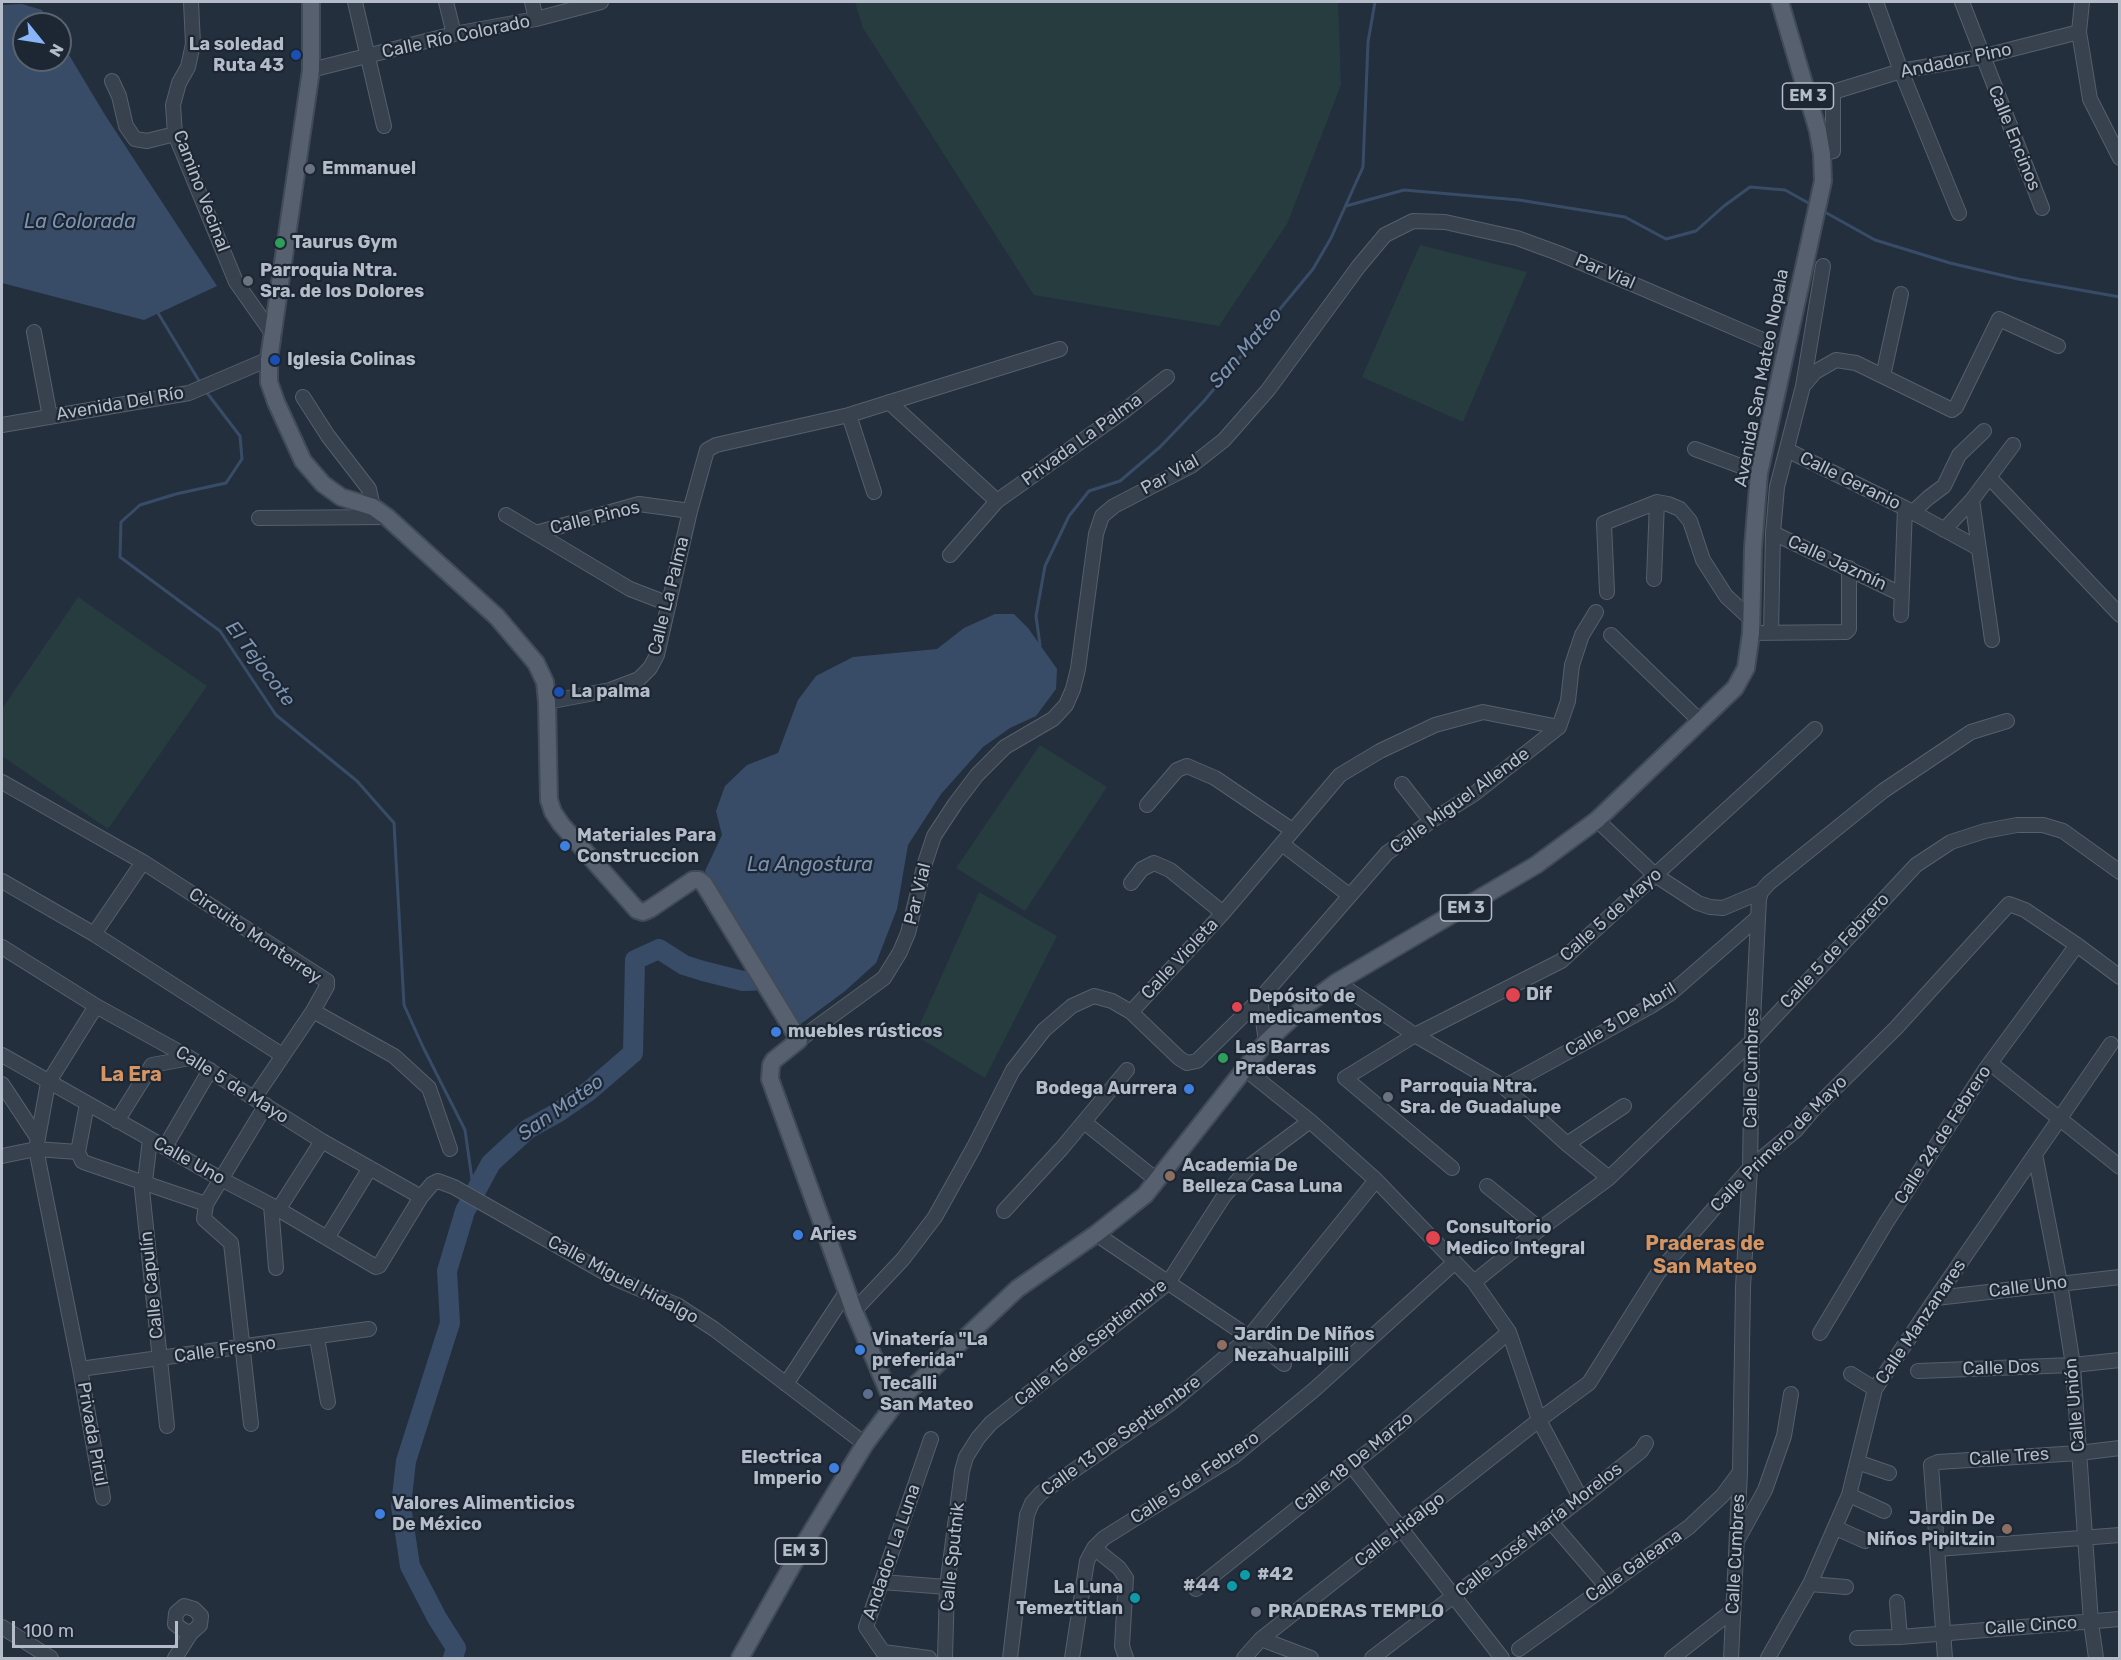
<!DOCTYPE html>
<meta charset="utf-8">
<style>
body{margin:0}
#map{position:relative;width:2121px;height:1660px;overflow:hidden;background:#242f3e;font-family:Rubik,sans-serif}
canvas{display:block}
.frame{position:absolute;inset:0;border:3px solid #b4bcc9;pointer-events:none}
.north{position:absolute;left:12px;top:12px;width:60px;height:60px;box-sizing:border-box;background:#1d2633;border:2px solid #59626f;border-radius:50%;rotate:120deg;font-size:16px;font-weight:700;line-height:24px;text-align:center;color:#b4bcc9}
.north::after{content:'';display:block;margin:auto;width:21px;height:27px;background:#8ab4f8;clip-path:polygon(50% 0,100% 100%,50% 72%,0 100%)}
.scale{position:absolute;left:12px;top:1621px;width:166px;height:27px;box-sizing:border-box;border:3px solid #b4bcc9;border-top:0;padding-left:8px;font-size:18px;line-height:21px;white-space:nowrap;color:#b4bcc9;-webkit-text-stroke:4px #1d2633;paint-order:stroke}
</style>
<div id="map">
<canvas width="2121" height="1660"></canvas>
<div class="frame"></div>
<div class="north">N</div>
<div class="scale">100 m</div>
</div>
<script>
const c = document.querySelector('canvas').getContext('2d');
c.lineJoin = 'round';
function fillPath(path, color) { c.fillStyle = color; c.fill(path, 'evenodd'); }
const shape = rows => new Path2D(rows.map(r => 'M' + r).join(''));
function strokePath(path, color, width, dash) { c.strokeStyle = color; c.lineWidth = width; c.lineCap = dash ? 'butt' : 'round'; c.setLineDash(dash || []); c.stroke(path); }
function write(font, color, halo, rows, align = 'center') {
  c.font = font + ' Rubik,sans-serif'; c.lineWidth = 4.5; c.setLineDash([]); c.textBaseline = 'middle'; c.strokeStyle = halo; c.fillStyle = color; for (const [text, x, y, turn = 0] of rows) {
    c.save(); c.translate(x, y); c.rotate((+turn || 0) * Math.PI / 180); c.textAlign = isNaN(turn) ? turn : align; if (halo) c.strokeText(text, 0, 0); c.fillText(text, 0, 0); c.restore();
  }
}
const green = shape([
 [855,2,1338,2,1341,85,1287,224,1219,326,1034,295,863,28],
 [1420,245,1527,272,1463,422,1362,377],
 [78,597,207,686,108,829,2,756,2,709],
 [1040,745,1107,787,1025,911,956,868],
 [979,892,1057,936,985,1078,915,1035]
]);
const water = shape([
 [22,4,42,10,50,24,24,24,24,60,60,60,60,40,105,115,217,286,144,320,2,283,2,5],
 [995,614,1014,614,1028,628,1057,669,1056,689,1036,716,1010,728,983,747,941,794,908,845,897,909,876,963,845,991,798,1026,777,994,705,871,722,835,716,811,725,786,747,765,778,753,798,700,816,676,853,657,937,649,964,628]
]);
const stream = shape([
 [1346,206,1404,190,1519,200,1625,217,1666,239,1696,231,1724,206,1750,187,1785,190,1812,205],
 [1823,211,1875,240,1950,263,2018,279,2120,297],
 [158,313,201,384],
 [204,389,240,436,242,459,226,483,176,494,140,505,121,522,120,557,220,631,276,715,357,781,394,823,404,1005,423,1047,465,1130,474,1193],
 [1040,645,1036,616,1045,566,1069,516,1089,491,1120,481,1160,447,1204,401,1313,269,1331,238,1363,167,1368,42,1375,2]
]);
const river = shape([
 [453,1658,456,1648,437,1618,410,1566,401,1506,406,1461,450,1323,447,1271,465,1211,491,1163,528,1129,557,1113,589,1091,633,1053,635,960,659,949,684,965,703,971,743,981,769,980]
]);
const minor = shape([
 [191,2,193,44,188,67,179,83,173,105,175,134,236,282,274,336],
 [355,2,384,126],
 [446,2,454,34],
 [532,2,536,19],
 [1876,2,1901,71,1959,213],
 [1962,2,2042,208],
 [2082,2,2079,32,2090,99,2120,158],
 [311,70,454,34,536,19,601,2],
 [112,81,119,96,126,126,135,139,147,141,175,134],
 [1822,154,1833,151,1833,92,1901,71,1981,57,2079,32],
 [34,332,50,417],
 [1883,376,1901,294],
 [1805,384,1815,372,1836,360,1856,363,1952,410,1956,407,1999,319,2058,346],
 [303,397,328,436,369,489,373,507],
 [889,402,997,501],
 [849,415,874,492],
 [2,425,189,393,269,359],
 [1695,449,1759,473],
 [1787,450,1905,508,1978,548],
 [1989,477,2120,615],
 [1913,512,1928,498,1944,486,1959,455,1984,431],
 [506,515,630,589,669,604],
 [259,518,387,517],
 [1944,530,1972,500],
 [536,533,639,504,690,511],
 [1773,533,1901,594],
 [950,555,997,501,1124,411,1167,377],
 [1654,579,1657,502],
 [1607,592,1604,523,1657,502,1668,504,1680,509,1690,521,1703,560,1726,596,1752,620],
 [1901,615,1905,508],
 [1751,633,1846,632,1849,629,1849,568],
 [1771,633,1773,533,1777,487,1803,386,1823,266],
 [1611,635,1701,722],
 [1992,640,1972,500,2013,445],
 [547,702,610,690,639,679,650,668,657,655,690,511,707,450,716,445,849,415,1060,349],
 [2,782,143,862,327,981,327,986,313,1011,255,1097],
 [1402,784,1431,821],
 [1147,805,1177,770,1187,766,1215,778,1292,830],
 [1597,820,1655,875,1698,903,1710,907,1723,908,1761,892],
 [1282,844,1349,895],
 [2,881,94,934,282,1055],
 [1131,883,1142,869,1154,863,1170,870,1223,913],
 [94,934,143,862],
 [2,947,96,1006,190,1058,322,1141,421,1197],
 [1337,982,1415,1035,1504,1087,1567,1144,1609,1178],
 [1260,999,1266,1042],
 [96,1006,48,1083,36,1149,80,1369,103,1498],
 [313,1011,394,1056,429,1088,450,1149],
 [1131,1012,1223,913,1340,775,1380,751,1435,725,1483,712,1559,727],
 [799,1040,884,978,900,952,908,933,925,863,934,836,955,804,977,775,1005,747,1053,719,1066,705,1073,689,1078,669,1096,534,1102,516,1114,506,1191,466,1224,440,1268,390,1359,266,1385,235,1413,221,1445,222,1517,238,1558,253,1635,285,1786,350],
 [2,1055,221,1179,271,1205,376,1267,379,1266,421,1197,432,1184,438,1181,454,1187,616,1279,677,1305,714,1329,865,1444],
 [1990,1063,2120,1167],
 [1245,1069,1310,1121,1376,1180,1474,1282,1509,1332,1539,1420,1581,1499],
 [2,1084,37,1137],
 [1504,1087,1651,1006,1671,993,1756,919],
 [117,1121,152,1065,190,1058],
 [1084,1122,1158,1181],
 [1567,1144,1624,1106],
 [165,1147,210,1070],
 [78,1152,82,1161,86,1163,206,1204],
 [78,1152,87,1104],
 [2035,1154,2060,1283,2073,1365,2091,1622,2096,1658],
 [2,1156,36,1149,78,1152],
 [1452,1168,1345,1078,1415,1035,1561,961,1815,729],
 [141,1180,167,1426],
 [145,1182,150,1139],
 [1487,1186,1540,1229],
 [271,1205,276,1268],
 [278,1210,322,1141],
 [1004,1211,1062,1148,1127,1070],
 [1096,1234,1249,1337,1284,1364],
 [327,1238,370,1168],
 [1474,1282,1540,1229,1609,1178,1752,1041,1916,865,1951,842,1985,831,2017,825,2043,825,2063,831,2120,872],
 [1936,1298,2120,1277],
 [854,1311,903,1259,935,1217,974,1147,1013,1070,1044,1030,1072,1006,1094,996,1112,1001,1131,1012,1179,1058,1187,1063,1197,1061,1260,999,1387,853,1431,821,1474,794,1559,727,1568,701,1572,665,1582,635,1596,612],
 [1820,1333,1886,1223,1985,1070,2077,945],
 [317,1338,328,1402],
 [80,1369,369,1329],
 [1918,1371,2073,1365,2120,1360],
 [1851,1374,1875,1389],
 [786,1384,847,1291],
 [251,1424,231,1243,204,1219,206,1204,266,1105],
 [1857,1462,1889,1473],
 [1352,1466,1502,1658],
 [1849,1495,1884,1511],
 [1551,1522,1607,1587],
 [1836,1528,1865,1541],
 [1738,1539,1765,1490,1784,1436,1791,1394],
 [1094,1548,1119,1568,1126,1578,1122,1646,1126,1658],
 [1937,1549,2120,1535],
 [882,1582,947,1587],
 [1810,1584,1846,1587],
 [1196,1589,1379,1443,1509,1332],
 [1897,1602,1900,1637],
 [2,1627,51,1658],
 [1857,1638,1900,1637,2120,1619],
 [1261,1639,1311,1658],
 [1519,1649,1689,1527,1723,1495,1740,1472],
 [175,1658,191,1633,200,1625,201,1616,194,1609,184,1606,176,1613,175,1624,183,1630,191,1633],
 [929,1658,883,1652,866,1627,931,1439],
 [945,1658,947,1587,962,1471,966,1457,978,1438,991,1423,1168,1283,1224,1196,1251,1165,1310,1121],
 [1010,1658,1027,1515,1032,1503,1041,1493,1170,1404,1249,1337,1376,1180],
 [1072,1658,1087,1561,1094,1548,1104,1538,1233,1457,1315,1389,1455,1262],
 [1244,1658,1261,1639,1539,1420,1589,1383,1658,1273,1717,1205,1750,1168,1796,1130,1813,1110,1896,1028,2009,904,2025,910,2077,945,2120,977],
 [1372,1658,1581,1499,1641,1451,1646,1443],
 [1672,1658,1732,1611],
 [1731,1658,1740,1472,1743,1287,1750,1168,1752,1041,1759,899,1761,892,1769,883,1883,791,1971,732,2007,721],
 [1768,1658,1810,1584,1849,1495,1875,1389,1936,1298,2111,1044],
 [1945,1658,1931,1465,1938,1462,2079,1453,2120,1448]
]);
const major = shape([
 [311,2,311,70,269,359,269,382,276,402,303,461,323,484,341,497,373,507,387,517,497,617,536,663,545,682,547,702,549,800,553,812,561,824,637,910,643,912,650,909,693,880,699,880,704,884,799,1040,774,1060,771,1065,770,1079,854,1311,894,1405],
 [740,1658,806,1541,865,1444,894,1405,1017,1289,1096,1234,1145,1195,1266,1042,1305,1006,1337,982,1536,865,1597,820,1735,688,1746,668,1751,633,1753,548,1759,473,1823,181,1822,154,1818,131,1780,2]
]);
const markers = [
 [296,55,6,"#1a4fb4"],
 [310,169,6,"#6b7280"],
 [280,243,6,"#2e9e5b"],
 [248,281,6,"#6b7280"],
 [275,360,6,"#1a4fb4"],
 [559,692,6,"#1a4fb4"],
 [565,846,6,"#3f7fe0"],
 [1513,995,8,"#e0444e"],
 [1237,1007,6,"#e0444e"],
 [776,1032,6,"#3f7fe0"],
 [1223,1058,6,"#2e9e5b"],
 [1189,1089,6,"#3f7fe0"],
 [1388,1097,6,"#6b7280"],
 [1170,1176,6,"#8d6e63"],
 [798,1235,6,"#3f7fe0"],
 [1433,1238,8,"#e0444e"],
 [1222,1345,6,"#8d6e63"],
 [860,1350,6,"#3f7fe0"],
 [868,1394,6,"#5c6f8a"],
 [834,1468,6,"#3f7fe0"],
 [380,1514,6,"#3f7fe0"],
 [2007,1529,6,"#8d6e63"],
 [1245,1575,6,"#0f9aa8"],
 [1232,1586,6,"#0f9aa8"],
 [1135,1598,6,"#0f9aa8"],
 [1256,1612,6,"#6b7280"]
];
const shields = [
 [1808,96,51],
 [1466,908,51],
 [801,1551,51]
];
const shieldNames = [
 ["EM 3",1808,96],
 ["EM 3",1466,908],
 ["EM 3",801,1551]
];
const streetNames = [
 ["Calle Río Colorado",456,37,-12],
 ["Andador Pino",1956,61,-12],
 ["Calle Encinos",2014,138,68],
 ["Camino Vecinal",201,191,69],
 ["Par Vial",1605,272,23],
 ["Avenida San Mateo Nopala",1762,378,-79],
 ["Avenida Del Río",120,404,-10],
 ["Privada La Palma",1082,440,-36],
 ["Par Vial",1170,475,-29],
 ["Calle Geranio",1850,481,26],
 ["Calle Pinos",595,518,-14],
 ["Calle Jazmín",1837,563,25],
 ["Calle La Palma",669,596,-76],
 ["Calle Miguel Allende",1460,801,-36],
 ["Par Vial",918,894,-76],
 ["Calle 5 de Mayo",1611,915,-42],
 ["Circuito Monterrey",255,936,34],
 ["Calle 5 de Febrero",1835,951,-47],
 ["Calle Violeta",1180,959,-47],
 ["Calle 3 De Abril",1621,1020,-31],
 ["Calle Cumbres",1752,1068,-89],
 ["Calle 5 de Mayo",232,1085,32],
 ["Calle 24 de Febrero",1943,1135,-57],
 ["Calle Primero de Mayo",1779,1144,-45],
 ["Calle Uno",189,1161,29],
 ["Calle Miguel Hidalgo",623,1280,28],
 ["Calle Capulín",152,1285,-96],
 ["Calle Uno",2028,1287,-7],
 ["Calle Manzanares",1921,1322,-56],
 ["Calle 15 de Septiembre",1091,1343,-39],
 ["Calle Fresno",225,1350,-8],
 ["Calle Dos",2001,1368,-2],
 ["Calle Unión",2075,1405,-95],
 ["Privada Pirul",92,1434,80],
 ["Calle 13 De Septiembre",1121,1436,-36],
 ["Calle Tres",2009,1457,-4],
 ["Calle 18 De Marzo",1354,1462,-39],
 ["Calle 5 de Febrero",1195,1478,-34],
 ["Calle Hidalgo",1400,1530,-38],
 ["Calle José María Morelos",1539,1530,-38],
 ["Andador La Luna",892,1552,-71],
 ["Calle Cumbres",1736,1554,-87],
 ["Calle Sputnik",953,1557,-84],
 ["Calle Galeana",1634,1566,-35],
 ["Calle Cinco",2031,1626,-4]
];
const poiNames = [
 ["La soledad",284,45,"right"],
 ["Ruta 43",284,66,"right"],
 ["Emmanuel",322,169],
 ["Taurus Gym",292,243],
 ["Parroquia Ntra.",260,271],
 ["Sra. de los Dolores",260,292],
 ["Iglesia Colinas",287,360],
 ["La palma",571,692],
 ["Materiales Para",577,836],
 ["Construccion",577,857],
 ["Dif",1526,995],
 ["Depósito de",1249,997],
 ["medicamentos",1249,1018],
 ["muebles rústicos",788,1032],
 ["Las Barras",1235,1048],
 ["Praderas",1235,1069],
 ["Parroquia Ntra.",1400,1087],
 ["Sra. de Guadalupe",1400,1108],
 ["Bodega Aurrera",1177,1089,"right"],
 ["Academia De",1182,1166],
 ["Belleza Casa Luna",1182,1187],
 ["Consultorio",1446,1228],
 ["Medico Integral",1446,1249],
 ["Aries",810,1235],
 ["Jardin De Niños",1234,1335],
 ["Nezahualpilli",1234,1356],
 ["Vinatería \"La",872,1340],
 ["preferida\"",872,1361],
 ["Tecalli",880,1384],
 ["San Mateo",880,1405],
 ["Electrica",822,1458,"right"],
 ["Imperio",822,1479,"right"],
 ["Valores Alimenticios",392,1504],
 ["De México",392,1525],
 ["Jardin De",1995,1519,"right"],
 ["Niños Pipiltzin",1995,1540,"right"],
 ["#42",1257,1575],
 ["#44",1220,1586,"right"],
 ["La Luna",1123,1588,"right"],
 ["Temeztitlan",1123,1609,"right"],
 ["PRADERAS TEMPLO",1268,1612]
];
const waterNames = [
 ["La Colorada",80,222],
 ["San Mateo",1246,348,-49],
 ["El Tejocote",260,664,53],
 ["La Angostura",810,865],
 ["San Mateo",561,1108,-35]
];
const neighbourhoodNames = [
 ["La Era",131,1075],
 ["Praderas de",1705,1244],
 ["San Mateo",1705,1267]
];
fillPath(green, '#263c3f');
fillPath(water, '#394c67');
strokePath(stream, '#394c67', 3);
strokePath(river, '#394c67', 20);
strokePath(minor, '#565f6c', 16);
strokePath(major, '#414a57', 20);
strokePath(minor, '#38414e', 14);
strokePath(major, '#56606e', 16);
for (const [x, y, r, color] of markers) { const dot = new Path2D(); dot.arc(x, y, r, 0, 2 * Math.PI); c.fillStyle = color; c.fill(dot); strokePath(dot, '#1d2633', 2); }
for (const [x, y, w] of shields) { const box = new Path2D(); box.roundRect(x - w / 2, y - 13, w, 26, 4.5); c.fillStyle = '#1d2633'; c.fill(box); strokePath(box, '#b4bcc9', 1.5); }
write('bold 16px', '#b4bcc9', null, shieldNames);
write('18px', '#b4bcc9', '#1d2633', streetNames);
write('bold 18px', '#b4bcc9', '#1d2633', poiNames, 'left');
write('italic 20px', '#7c92b1', '#1d2633', waterNames);
write('bold 20px', '#d59563', '#1d2633', neighbourhoodNames);
</script>
